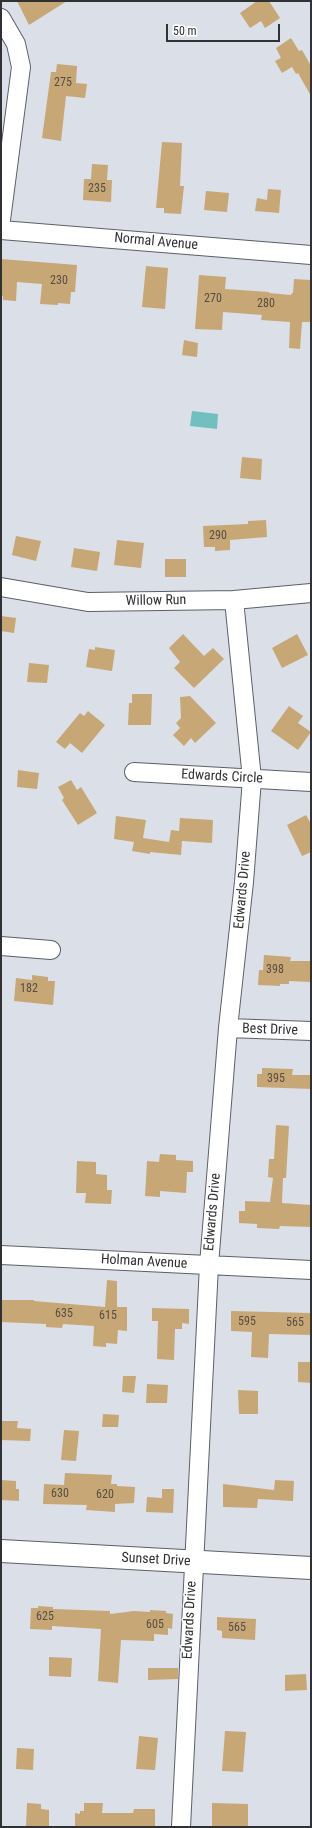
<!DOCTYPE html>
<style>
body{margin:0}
#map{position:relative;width:312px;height:1828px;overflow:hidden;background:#dbdfe8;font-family:"Roboto Condensed",sans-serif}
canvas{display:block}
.frame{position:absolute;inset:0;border:2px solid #303135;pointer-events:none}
.scale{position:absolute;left:166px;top:24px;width:114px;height:18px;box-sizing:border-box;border:2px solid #303135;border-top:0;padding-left:5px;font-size:12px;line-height:14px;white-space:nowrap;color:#303135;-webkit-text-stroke:3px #fff;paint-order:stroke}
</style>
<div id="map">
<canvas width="312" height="1828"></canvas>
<div class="frame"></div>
<div class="scale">50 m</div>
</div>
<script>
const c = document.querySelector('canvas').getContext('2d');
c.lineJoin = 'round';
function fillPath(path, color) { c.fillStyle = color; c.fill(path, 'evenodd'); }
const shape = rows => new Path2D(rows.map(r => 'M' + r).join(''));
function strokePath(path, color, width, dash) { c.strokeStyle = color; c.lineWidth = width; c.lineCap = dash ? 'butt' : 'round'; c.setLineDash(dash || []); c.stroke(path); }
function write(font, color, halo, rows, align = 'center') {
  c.font = font + ' "Roboto Condensed",sans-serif'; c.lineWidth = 3; c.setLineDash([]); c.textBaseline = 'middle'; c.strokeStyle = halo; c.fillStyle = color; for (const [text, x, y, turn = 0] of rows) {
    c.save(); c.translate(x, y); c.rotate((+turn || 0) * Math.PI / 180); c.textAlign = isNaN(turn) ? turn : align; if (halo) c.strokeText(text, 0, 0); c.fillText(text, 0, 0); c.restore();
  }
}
const water = shape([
 [192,411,218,414,217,429,190,426]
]);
const building = shape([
 [17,1,67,1,29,25],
 [257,1,269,1,280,18,265,28,261,21,250,28,240,13],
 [291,38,299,51,302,50,311,66,311,96,298,73,296,74,292,67,282,73,275,61,281,58,276,48],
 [57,64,77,66,76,83,87,84,85,98,66,96,61,141,42,138,51,72,56,72],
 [162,142,182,143,180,186,184,186,181,214,164,213,164,208,156,208],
 [92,164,108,165,107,180,112,180,111,202,83,200,84,179,91,179],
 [268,189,281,190,279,213,255,211,257,198,267,200],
 [206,191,229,193,227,212,204,210],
 [1,259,77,265,75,292,71,292,70,304,58,303,58,305,40,304,42,284,17,282,16,301,3,300,3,296,1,296],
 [146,266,168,268,165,309,142,307],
 [199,275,226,277,225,289,269,292,269,293,291,295,292,293,293,293,294,279,311,280,311,322,302,322,300,349,289,348,290,322,261,320,262,315,223,312,222,330,195,329],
 [184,340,198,343,197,357,182,355],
 [242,457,262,459,261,480,240,478],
 [266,520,267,537,230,540,230,550,215,551,215,547,204,547,203,526,248,524,248,521],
 [16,536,41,541,36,561,12,555],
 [117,540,144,543,141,568,114,565],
 [74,548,100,552,97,571,71,567],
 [165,559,186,559,186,577,165,577],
 [1,616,16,618,14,633,1,631],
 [183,634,204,656,213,648,224,659,194,688,174,668,180,662,169,648],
 [297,634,308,655,282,668,272,648],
 [95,647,115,650,112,671,86,667,89,649,95,650],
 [29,663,49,665,47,683,27,682],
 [132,694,152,694,151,725,128,725,129,703,132,703],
 [190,696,216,723,195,743,191,738,184,746,173,735,180,728,176,723,181,718,180,697],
 [289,706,303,716,298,723,311,732,298,750,271,731],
 [88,711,105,725,82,753,70,743,65,749,56,742,80,713,84,716],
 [18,770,39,773,37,789,17,787],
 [71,780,77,790,81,787,97,813,78,825,62,800,64,798,58,787],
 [306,815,311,824,311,852,302,856,287,825],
 [116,816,146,820,143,838,169,842,171,830,179,831,180,818,213,820,212,843,182,841,181,855,150,852,150,854,132,851,134,842,114,839],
 [264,955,291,957,290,961,311,961,311,982,289,981,289,984,280,984,280,986,258,985,259,970,263,970],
 [32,975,48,977,48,981,55,981,53,1005,14,1001,16,978,32,980],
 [262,1068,293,1069,292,1075,311,1075,311,1089,257,1087,257,1074,262,1074],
 [276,1125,289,1126,286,1178,283,1178,282,1203,311,1205,311,1227,280,1226,279,1229,257,1228,257,1224,239,1223,239,1211,245,1211,245,1201,270,1202,273,1178,268,1177,269,1159,274,1159],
 [160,1154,176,1155,176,1160,193,1161,193,1172,187,1172,186,1193,160,1191,160,1197,145,1196,147,1161,159,1162],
 [77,1161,96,1162,96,1174,107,1175,107,1190,112,1190,111,1204,85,1203,86,1193,76,1193],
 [107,1280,117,1281,117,1307,127,1307,127,1331,118,1330,117,1344,106,1343,106,1347,93,1346,94,1326,63,1324,62,1328,46,1327,46,1324,1,1322,1,1300,34,1300,34,1301,105,1307],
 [152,1308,189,1309,189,1324,182,1323,182,1329,175,1329,174,1360,157,1359,158,1321,152,1321],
 [231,1311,311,1313,311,1335,269,1334,268,1358,251,1357,252,1332,231,1331],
 [298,1362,311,1362,311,1383,298,1382],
 [123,1376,136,1376,134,1393,122,1392],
 [147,1384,168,1385,167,1403,146,1403],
 [238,1390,258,1391,258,1414,239,1414],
 [103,1414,119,1415,118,1427,102,1427],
 [1,1421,18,1421,17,1428,31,1429,30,1441,1,1440],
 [64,1430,79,1431,76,1461,61,1460],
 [65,1473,112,1475,111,1484,117,1484,117,1486,135,1487,134,1503,115,1504,115,1512,86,1510,87,1505,43,1504,44,1484,64,1485],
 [1,1480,16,1481,16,1489,19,1489,19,1501,1,1500],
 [275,1480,294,1481,293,1501,258,1499,257,1508,223,1507,223,1484,274,1490],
 [162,1489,174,1489,173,1513,146,1512,147,1497,162,1498],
 [38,1606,53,1607,53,1609,110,1611,110,1614,134,1611,150,1612,150,1610,166,1611,166,1613,173,1614,172,1629,168,1628,168,1635,154,1634,154,1641,121,1640,118,1683,98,1681,101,1629,52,1626,52,1630,30,1629,31,1608,38,1608],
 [217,1617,256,1619,255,1640,222,1638,222,1631,217,1630],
 [49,1657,72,1658,71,1677,49,1676],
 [148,1668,178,1668,178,1679,148,1680],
 [306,1674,307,1690,285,1691,285,1675],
 [225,1731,246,1732,243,1772,222,1771],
 [139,1736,158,1738,155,1770,136,1769],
 [17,1748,34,1749,33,1770,16,1769],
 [27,1803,41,1804,41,1809,49,1810,49,1827,26,1827],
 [84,1803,103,1803,102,1813,133,1813,134,1809,155,1809,155,1827,75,1827,75,1813,80,1814,80,1811,84,1811],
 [212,1803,248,1804,248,1827,212,1827]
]);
const street = shape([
 [1,18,16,44,21,67,1,220],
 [1,230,311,255],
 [1,587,88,602,234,600,311,593],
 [134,772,311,782],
 [1,946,51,950],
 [228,1028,311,1031],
 [1,1255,311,1270],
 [181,1827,209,1265,228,1028,244,882,252,779,234,600]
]);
const secondary = shape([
 [1,1551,311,1568]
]);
const numberNames = [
 ["275",63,83],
 ["235",97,189],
 ["230",59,281],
 ["270",213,299],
 ["280",266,304],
 ["290",218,536],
 ["398",275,970],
 ["182",29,989],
 ["395",276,1079],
 ["635",64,1314],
 ["615",108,1316],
 ["595",247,1322],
 ["565",295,1323],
 ["630",60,1494],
 ["620",105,1495],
 ["625",45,1617],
 ["605",155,1625],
 ["565",237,1628]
];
const streetNames = [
 ["Normal Avenue",156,242,5],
 ["Willow Run",156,601,-1],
 ["Edwards Circle",222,777,3],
 ["Edwards Drive",243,890,-85],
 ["Best Drive",270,1030,2],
 ["Edwards Drive",213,1212,-85],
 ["Holman Avenue",144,1262,3],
 ["Sunset Drive",156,1560,3],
 ["Edwards Drive",190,1620,-87]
];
fillPath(water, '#72bfc0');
fillPath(building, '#c7a775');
strokePath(street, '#5b5f67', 20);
strokePath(secondary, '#5b5f67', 24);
strokePath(street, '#fff', 18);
strokePath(secondary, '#fff', 22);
write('12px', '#564e45', null, numberNames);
write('14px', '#303135', '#fff', streetNames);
</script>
